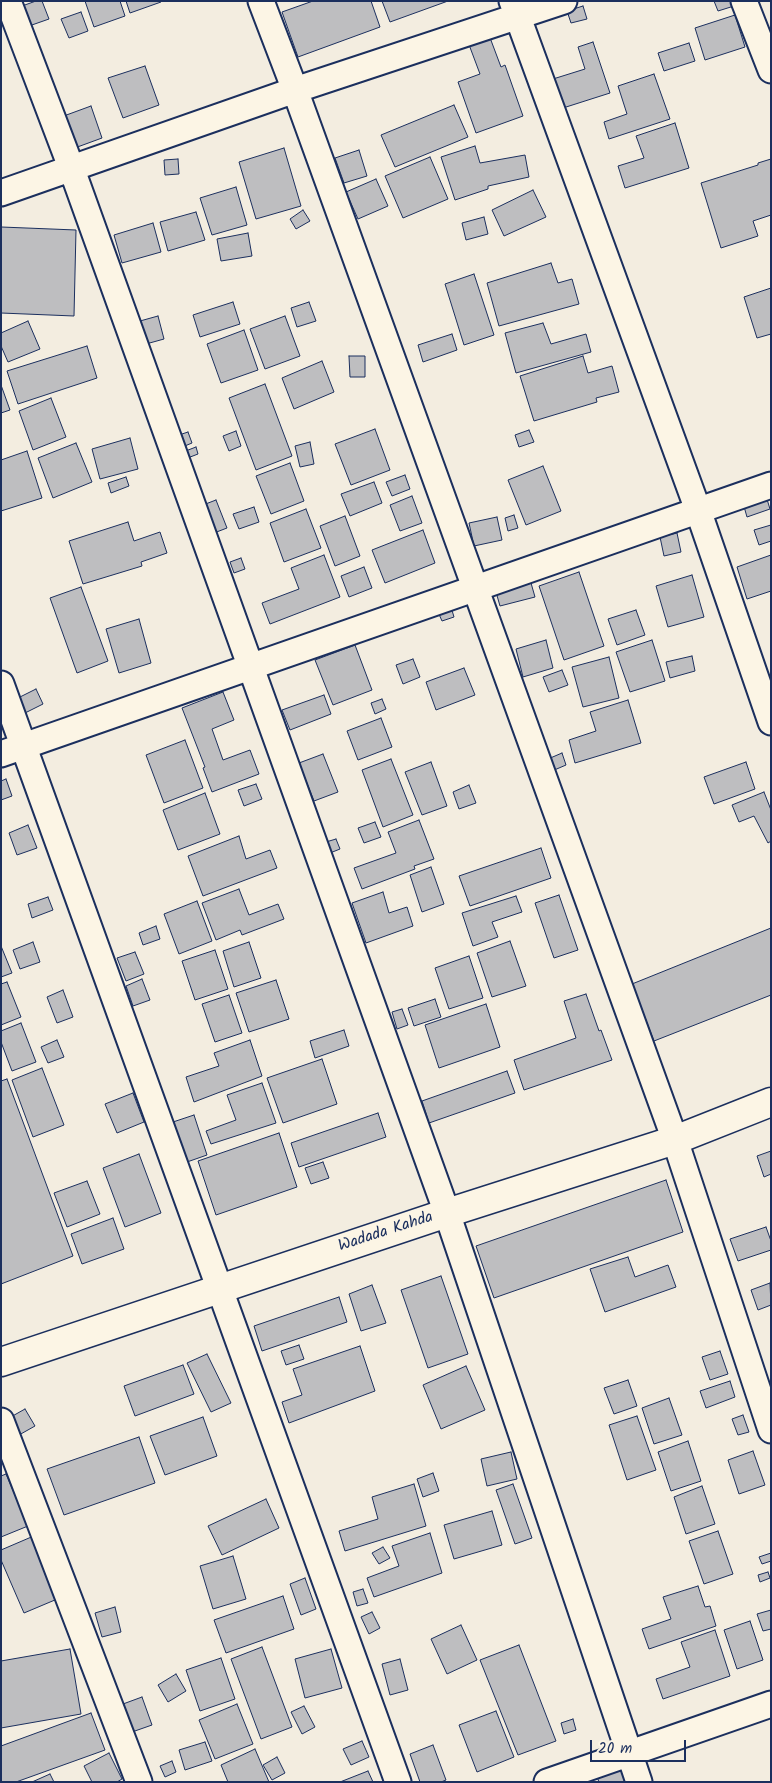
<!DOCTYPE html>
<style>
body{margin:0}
#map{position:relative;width:772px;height:1783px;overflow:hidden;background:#f3ede0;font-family:Kalam,sans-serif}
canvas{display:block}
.frame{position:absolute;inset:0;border:2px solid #1b2f5e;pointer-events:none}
.scale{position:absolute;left:590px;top:1740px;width:96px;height:22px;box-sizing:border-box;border:2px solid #1b2f5e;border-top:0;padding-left:6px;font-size:15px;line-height:18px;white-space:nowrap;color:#1b2f5e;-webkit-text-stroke:4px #fcf5e5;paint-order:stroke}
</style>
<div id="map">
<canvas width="772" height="1783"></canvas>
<div class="frame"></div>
<div class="scale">20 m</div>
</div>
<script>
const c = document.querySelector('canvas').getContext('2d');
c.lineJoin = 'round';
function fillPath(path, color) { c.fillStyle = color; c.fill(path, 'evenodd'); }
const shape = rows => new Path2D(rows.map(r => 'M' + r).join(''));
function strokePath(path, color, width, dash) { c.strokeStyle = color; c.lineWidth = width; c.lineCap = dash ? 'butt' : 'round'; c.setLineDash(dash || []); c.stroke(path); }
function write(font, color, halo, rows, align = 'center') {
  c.font = font + ' Kalam,sans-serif'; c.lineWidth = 4.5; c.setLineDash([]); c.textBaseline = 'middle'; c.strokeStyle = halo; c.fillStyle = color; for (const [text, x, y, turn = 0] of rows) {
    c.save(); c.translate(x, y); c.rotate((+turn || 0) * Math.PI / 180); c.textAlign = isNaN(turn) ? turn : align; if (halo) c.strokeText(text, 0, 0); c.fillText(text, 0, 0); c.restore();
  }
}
const building = shape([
 [36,1,42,1,49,19,29,26,22,6,36,1],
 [85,1,120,1,125,16,94,27,85,1],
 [126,1,161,1,161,2,130,13,126,1],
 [313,1,371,1,380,27,298,57,282,12,313,1],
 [382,1,448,1,390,22,382,1],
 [714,1,732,1,734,6,718,11,714,1],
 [583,6,587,19,571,23,567,11,583,6],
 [81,12,88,31,69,38,61,19,81,12],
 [735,15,745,47,705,60,695,28,735,15],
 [489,35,501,67,505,65,523,116,476,133,458,82,480,74,468,42,489,35],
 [593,42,610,93,563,108,553,79,585,69,578,47,593,42],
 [689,43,695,61,664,71,658,53,689,43],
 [145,66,159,105,123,118,108,78,145,66],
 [654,74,670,119,609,139,604,122,627,114,618,86,654,74],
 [454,105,468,137,395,167,381,135,454,105],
 [91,106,102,138,72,149,61,117,91,106],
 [675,123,689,168,625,188,618,166,644,158,636,136,675,123],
 [475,146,480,163,525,155,529,177,488,186,488,189,455,200,441,157,475,146],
 [284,148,301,206,256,219,239,162,284,148],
 [359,150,367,176,344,183,335,158,359,150],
 [430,157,448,199,403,218,385,176,430,157],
 [178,159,179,174,165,175,164,160,178,159],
 [771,159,771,215,753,221,758,236,721,248,701,183,758,165,758,163,771,159],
 [376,179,388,206,358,219,346,192,376,179],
 [236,187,247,225,212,235,200,198,236,187],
 [533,190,546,217,504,236,492,210,533,190],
 [303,210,310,221,296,229,290,219,303,210],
 [196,212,205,240,168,251,160,222,196,212],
 [484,217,488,234,466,240,462,223,484,217],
 [153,223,161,252,122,263,114,235,153,223],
 [1,227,76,230,74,316,1,313,1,227],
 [248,233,252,256,221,261,217,239,248,233],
 [551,263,558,283,572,279,579,304,499,326,487,283,551,263],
 [474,274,494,335,464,345,445,284,474,274],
 [771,288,771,334,757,338,744,297,771,288],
 [233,302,240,324,200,337,193,315,233,302],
 [309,302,316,321,297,327,291,308,309,302],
 [158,316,164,339,146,344,140,321,158,316],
 [285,316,300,356,265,369,250,329,285,316],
 [28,321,40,349,8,362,1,346,1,333,28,321],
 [543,323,551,344,586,334,591,352,516,373,505,333,543,323],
 [244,330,258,370,221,383,207,344,244,330],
 [452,334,457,350,423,362,418,345,452,334],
 [87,346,97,378,18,404,7,371,87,346],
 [349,356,365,356,365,377,350,377,349,356],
 [583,356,588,373,612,366,619,392,596,398,597,402,534,421,520,376,583,356],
 [322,361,334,392,294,409,282,378,322,361],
 [265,384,292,456,256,470,229,398,265,384],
 [1,385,10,410,1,413,1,385],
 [51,398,66,437,33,450,19,411,51,398],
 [375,429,390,470,351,485,335,444,375,429],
 [529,430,534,442,519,447,515,435,529,430],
 [236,431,241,446,229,451,223,436,236,431],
 [188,432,192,443,180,448,176,436,188,432],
 [130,438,138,469,100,479,92,449,130,438],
 [310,442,314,464,300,467,295,446,310,442],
 [76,443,92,482,53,498,38,458,76,443],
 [196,447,198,454,185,459,183,452,196,447],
 [27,451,42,498,1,511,1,460,27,451],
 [290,463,304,501,271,514,256,476,290,463],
 [543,466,561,511,526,525,508,480,543,466],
 [405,475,410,489,392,496,386,482,405,475],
 [126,477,129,486,111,493,108,483,126,477],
 [374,482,382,503,350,516,341,494,374,482],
 [412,496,422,523,400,531,390,505,412,496],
 [766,496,770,509,747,517,743,503,766,496],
 [216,500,227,528,214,533,203,505,216,500],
 [254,507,259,522,239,529,233,514,254,507],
 [306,509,321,548,284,562,270,523,306,509],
 [514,515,518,528,508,531,505,518,514,515],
 [345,516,360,556,335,566,320,526,345,516],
 [497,517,502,540,474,546,469,523,497,517],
 [128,522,134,541,160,532,167,553,141,562,142,566,83,584,69,541,128,522],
 [771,525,771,541,759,545,754,530,771,525],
 [423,530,435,563,385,583,372,550,423,530],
 [677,533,681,552,664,556,660,537,677,533],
 [324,555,340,597,270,624,262,603,299,589,291,568,324,555],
 [771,555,771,591,747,599,737,567,771,555],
 [241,558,245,569,234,573,230,562,241,558],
 [364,567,372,588,349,597,341,576,364,567],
 [579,572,604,646,564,660,539,586,579,572],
 [692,575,704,617,668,627,656,586,692,575],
 [531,583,535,597,500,606,496,592,531,583],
 [81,587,108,661,77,673,50,598,81,587],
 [451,607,454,617,442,621,438,612,451,607],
 [636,610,645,635,617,645,608,619,636,610],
 [139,619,151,663,119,673,106,629,139,619],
 [546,640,553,668,523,677,516,649,546,640],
 [652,640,665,681,630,692,616,652,652,640],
 [355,645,372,690,333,705,315,660,355,645],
 [692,656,695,671,670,678,666,662,692,656],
 [609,657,619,698,583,707,572,667,609,657],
 [413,659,420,677,403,684,396,665,413,659],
 [464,668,475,695,436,710,426,682,464,668],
 [562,670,568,685,549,692,543,677,562,670],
 [36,689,43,704,23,714,16,699,36,689],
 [223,692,234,720,212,729,223,760,250,750,259,774,212,792,203,768,205,767,182,708,223,692],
 [324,695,331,714,290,730,282,710,324,695],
 [382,699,386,709,375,714,371,703,382,699],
 [628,700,641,743,575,763,569,740,596,731,590,712,628,700],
 [381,718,392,747,358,760,347,731,381,718],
 [185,740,203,788,164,803,146,755,185,740],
 [562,753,566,765,552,771,548,759,562,753],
 [323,754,338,792,314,801,299,763,323,754],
 [391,759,413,815,383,827,362,770,391,759],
 [431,762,447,806,422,815,405,772,431,762],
 [746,762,755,789,714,804,704,777,746,762],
 [6,779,12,796,1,800,1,781,6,779],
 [256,784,262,799,244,806,238,790,256,784],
 [469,785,476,803,459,809,453,792,469,785],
 [764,792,771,810,771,841,768,843,754,816,739,822,732,805,764,792],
 [205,793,220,834,178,850,163,810,205,793],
 [419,820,434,859,414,866,415,869,362,889,354,868,396,853,388,832,419,820],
 [375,822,381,837,364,843,358,828,375,822],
 [28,825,37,848,17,855,9,833,28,825],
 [239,836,246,859,270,850,277,868,203,896,188,856,239,836],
 [336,839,340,849,330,853,326,842,336,839],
 [541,848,551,878,470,906,459,876,541,848],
 [431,867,444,904,422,912,410,875,431,867],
 [239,889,249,915,278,904,284,919,242,935,240,930,216,940,202,903,239,889],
 [383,892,389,913,407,907,413,926,366,943,352,903,383,892],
 [559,895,578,950,554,958,535,903,559,895],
 [516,896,522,912,492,922,498,937,473,946,462,913,516,896],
 [48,897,53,910,32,918,28,904,48,897],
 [197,901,212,941,179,954,164,914,197,901],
 [156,926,160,939,143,945,139,933,156,926],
 [771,928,771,995,654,1041,632,984,771,928],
 [510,941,526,986,492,997,477,953,510,941],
 [33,942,40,962,20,969,13,950,33,942],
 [249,942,261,978,234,987,223,951,249,942],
 [1,946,12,973,1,977,1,946],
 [215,950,228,989,195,1000,182,961,215,950],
 [135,952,144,974,126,981,117,958,135,952],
 [469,956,483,998,449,1009,435,968,469,956],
 [142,979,150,1000,133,1006,126,986,142,979],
 [276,980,289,1019,249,1032,236,993,276,980],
 [7,982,21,1017,1,1025,1,984,7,982],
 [63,990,73,1017,57,1023,47,997,63,990],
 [586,994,599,1031,601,1030,612,1060,524,1090,514,1060,576,1038,564,1001,586,994],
 [229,995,242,1033,215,1042,202,1004,229,995],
 [435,999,441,1017,414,1026,408,1008,435,999],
 [486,1004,500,1047,439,1068,425,1025,486,1004],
 [402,1009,408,1025,397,1029,392,1012,402,1009],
 [21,1023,36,1062,12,1071,1,1042,1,1031,21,1023],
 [344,1030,349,1046,315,1058,310,1041,344,1030],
 [57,1040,64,1057,48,1063,41,1047,57,1040],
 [250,1040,262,1076,194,1102,186,1077,219,1066,214,1053,250,1040],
 [322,1059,337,1104,283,1123,267,1078,322,1059],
 [42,1068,64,1125,33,1137,12,1080,42,1068],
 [507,1071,515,1093,429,1123,422,1101,507,1071],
 [7,1079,73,1256,1,1284,1,1081,7,1079],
 [262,1083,276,1123,211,1144,206,1131,236,1120,227,1095,262,1083],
 [133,1093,144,1122,117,1133,105,1104,133,1093],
 [378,1113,386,1137,299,1167,291,1143,378,1113],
 [194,1115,207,1155,187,1162,173,1122,194,1115],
 [279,1133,297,1187,216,1215,198,1161,279,1133],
 [771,1151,771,1174,764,1177,757,1156,771,1151],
 [139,1154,161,1213,125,1227,103,1168,139,1154],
 [323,1162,329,1178,311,1184,305,1168,323,1162],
 [666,1180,683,1232,494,1298,476,1246,666,1180],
 [87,1181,100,1214,67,1227,54,1193,87,1181],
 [113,1218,124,1249,82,1264,71,1234,113,1218],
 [766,1227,771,1241,771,1250,738,1261,730,1239,766,1227],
 [628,1257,635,1277,668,1265,676,1287,605,1312,590,1269,628,1257],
 [441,1276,468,1354,428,1368,401,1290,441,1276],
 [770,1283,771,1305,758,1310,751,1290,770,1283],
 [372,1285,386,1323,361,1331,349,1294,372,1285],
 [339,1297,347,1322,262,1351,254,1326,339,1297],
 [299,1345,304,1359,286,1365,281,1351,299,1345],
 [360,1346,375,1391,289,1423,282,1402,302,1395,293,1369,360,1346],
 [720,1351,728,1374,710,1380,702,1357,720,1351],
 [207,1354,231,1403,211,1412,187,1363,207,1354],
 [183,1365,194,1394,135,1416,124,1386,183,1365],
 [466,1366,485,1410,441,1429,423,1385,466,1366],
 [628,1380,637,1406,614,1414,604,1388,628,1380],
 [730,1381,735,1397,706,1408,700,1391,730,1381],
 [669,1398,682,1435,654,1444,642,1408,669,1398],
 [25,1409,35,1426,19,1435,9,1418,25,1409],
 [743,1415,749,1432,738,1435,732,1419,743,1415],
 [637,1416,656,1470,627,1480,609,1425,637,1416],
 [203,1417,217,1456,165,1475,150,1436,203,1417],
 [139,1437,155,1483,64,1515,47,1469,139,1437],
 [688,1441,701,1481,671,1491,658,1452,688,1441],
 [753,1451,765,1485,739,1494,728,1460,753,1451],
 [511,1452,517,1479,487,1486,481,1459,511,1452],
 [433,1473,439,1491,423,1497,417,1479,433,1473],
 [6,1474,28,1526,1,1537,1,1476,6,1474],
 [414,1484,426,1526,345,1551,339,1531,378,1519,372,1497,414,1484],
 [513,1484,532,1538,515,1544,496,1490,513,1484],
 [702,1486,715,1524,686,1534,674,1497,702,1486],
 [266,1499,279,1528,222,1555,208,1526,266,1499],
 [492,1511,502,1545,454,1559,444,1525,492,1511],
 [718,1531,733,1574,704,1584,689,1541,718,1531],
 [430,1533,442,1573,374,1597,367,1578,399,1566,392,1546,430,1533],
 [36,1535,62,1597,24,1613,1,1560,1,1550,36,1535],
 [383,1547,390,1558,379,1564,372,1553,383,1547],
 [771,1553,771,1561,762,1564,759,1557,771,1553],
 [233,1556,246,1599,213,1609,200,1566,233,1556],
 [768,1572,770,1578,760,1582,758,1575,768,1572],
 [305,1578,316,1609,301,1615,290,1584,305,1578],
 [698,1586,705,1607,710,1606,716,1626,649,1649,642,1629,671,1619,663,1597,698,1586],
 [363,1589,368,1603,357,1606,353,1592,363,1589],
 [283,1596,294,1629,226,1653,214,1620,283,1596],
 [115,1607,121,1632,102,1637,95,1613,115,1607],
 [771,1610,771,1629,763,1631,757,1614,771,1610],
 [372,1612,380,1628,369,1634,361,1617,372,1612],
 [750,1621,763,1660,737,1669,724,1630,750,1621],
 [461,1625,477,1660,447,1674,431,1639,461,1625],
 [715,1630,730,1676,663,1699,656,1679,690,1667,681,1642,715,1630],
 [519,1645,556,1741,518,1755,480,1660,519,1645],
 [262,1647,292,1727,261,1739,231,1659,262,1647],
 [70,1649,81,1714,1,1728,1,1661,70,1649],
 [331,1649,342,1688,305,1698,295,1659,331,1649],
 [221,1658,235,1699,200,1711,186,1670,221,1658],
 [400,1659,408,1690,390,1695,382,1664,400,1659],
 [176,1674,186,1691,168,1702,158,1685,176,1674],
 [142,1697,152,1725,132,1732,123,1704,142,1697],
 [237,1704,253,1744,215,1759,199,1720,237,1704],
 [304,1706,315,1727,302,1734,291,1712,304,1706],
 [496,1711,514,1757,477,1772,459,1725,496,1711],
 [91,1713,105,1750,16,1782,1,1782,1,1746,91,1713],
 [573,1719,576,1730,564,1734,561,1723,573,1719],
 [362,1741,369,1757,351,1765,343,1749,362,1741],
 [205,1742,212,1761,185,1770,179,1750,205,1742],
 [433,1745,446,1780,441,1782,420,1782,410,1754,433,1745],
 [255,1749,269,1782,228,1782,221,1765,255,1749],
 [109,1753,122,1779,117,1782,92,1782,84,1766,109,1753],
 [277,1757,285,1773,272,1780,263,1765,277,1757],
 [172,1761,176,1772,165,1777,160,1766,172,1761],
 [623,1767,628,1782,599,1782,597,1777,623,1767],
 [368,1771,373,1782,340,1782,368,1771],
 [50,1774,54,1782,32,1782,50,1774]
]);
const street = shape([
 [8,1,71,167,447,1213,639,1782],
 [261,1,295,90,675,1140,771,1430],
 [512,1,698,510,771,722],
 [744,1,771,70],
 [1,193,295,90,564,1],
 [1,684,398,1782],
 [1,754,771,485],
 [1,1421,139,1782],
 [547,1782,771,1704]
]);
const secondary = shape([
 [1,1362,447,1213,675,1140,771,1102]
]);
const streetNames = [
 ["Wadada Kahda",386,1233,-18]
];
fillPath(building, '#bebec0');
strokePath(building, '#1b2f5e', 1);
strokePath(street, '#1b2f5e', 29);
strokePath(secondary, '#1b2f5e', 31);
strokePath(street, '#fcf5e5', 25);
strokePath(secondary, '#fcf5e5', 28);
write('16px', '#1b2f5e', '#fcf5e5', streetNames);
</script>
